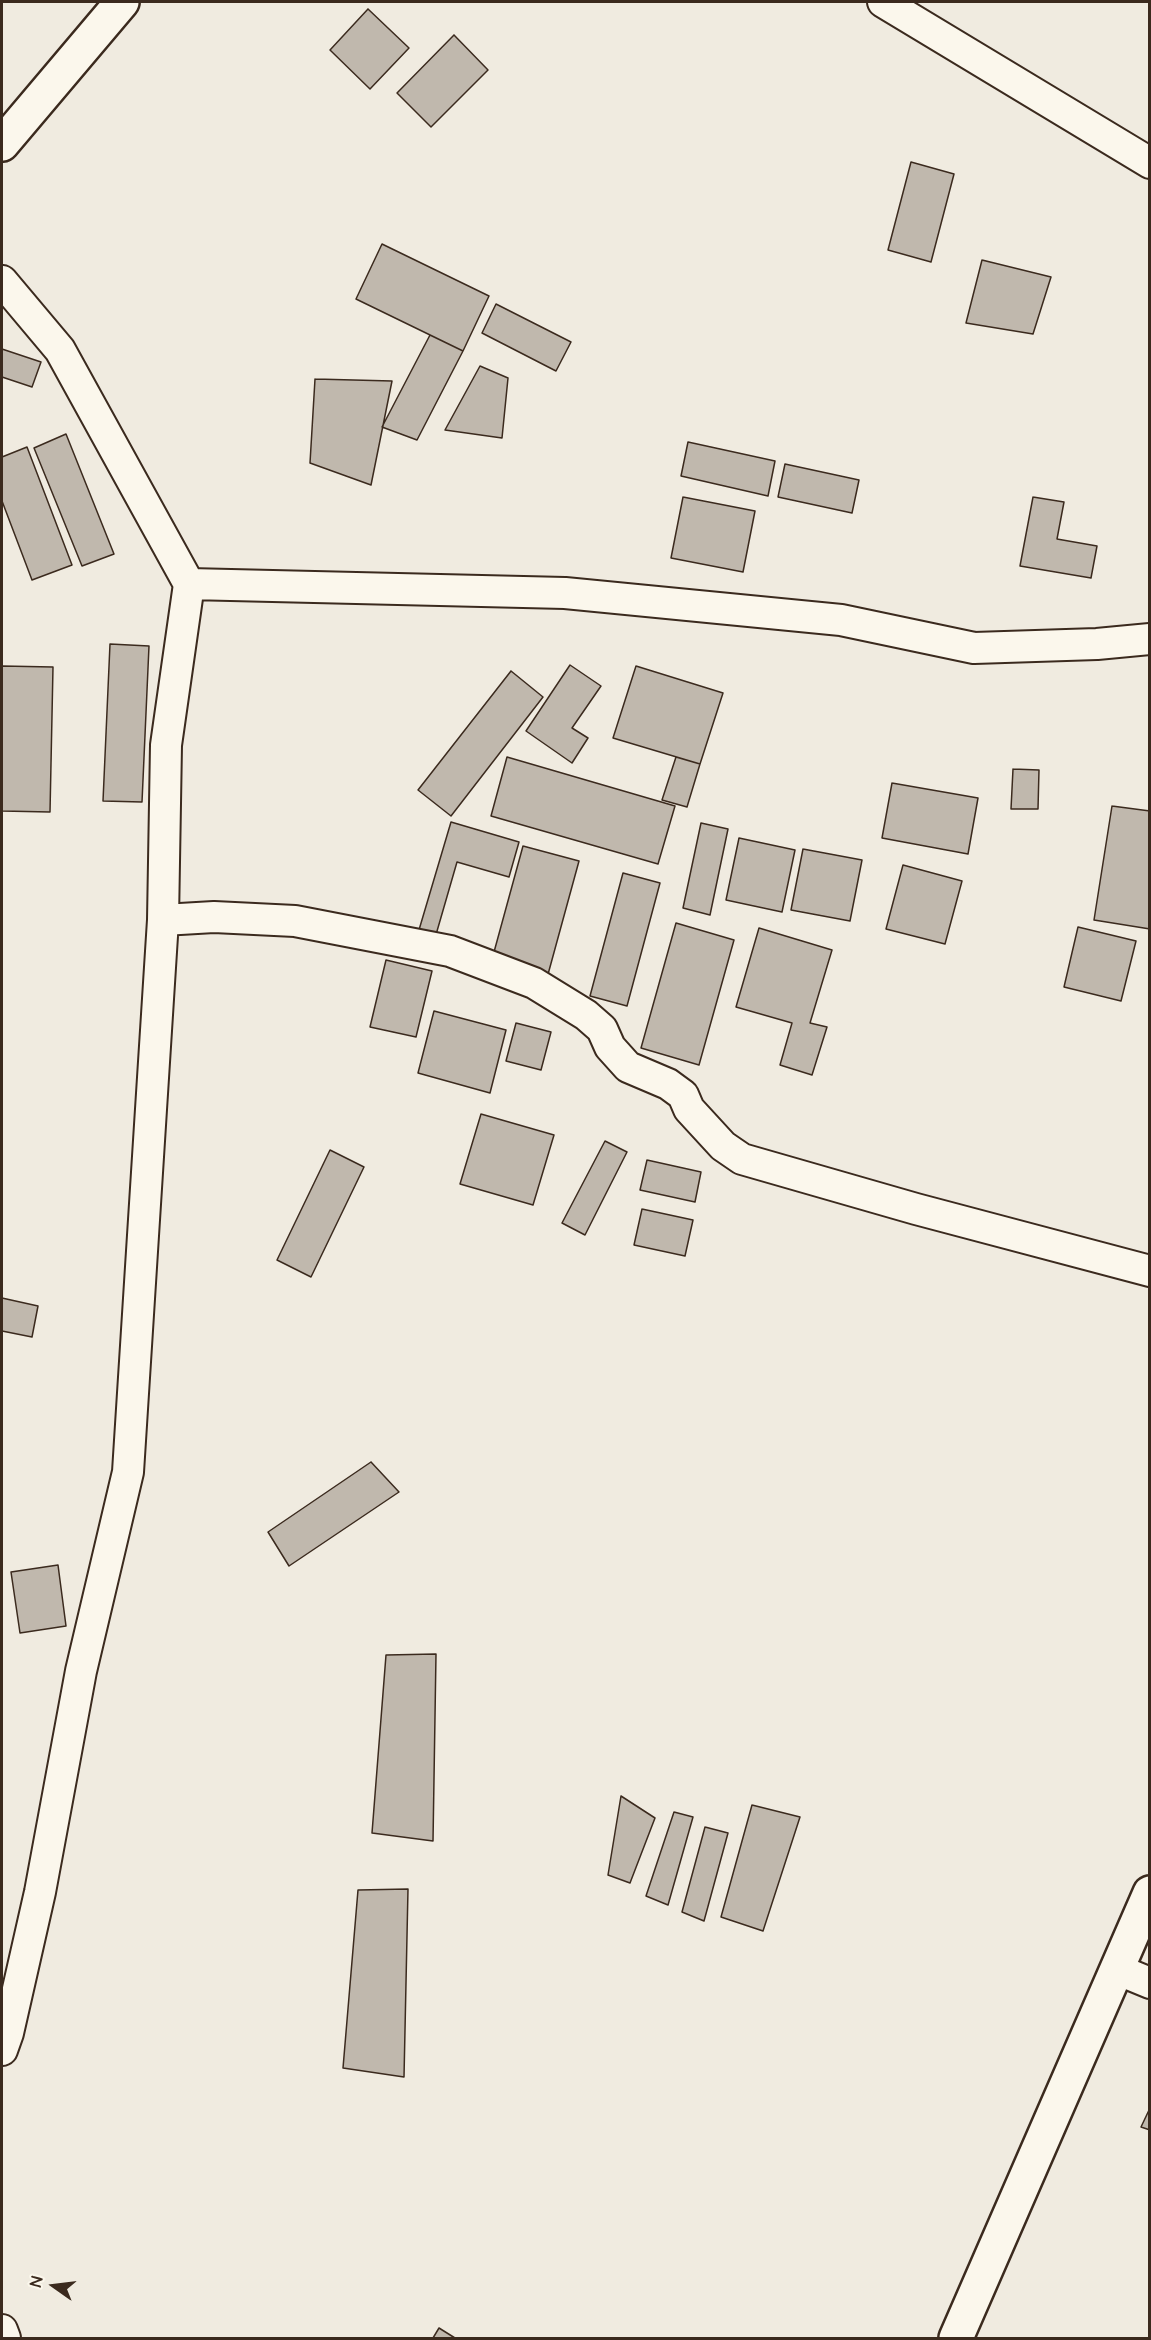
<!DOCTYPE html>
<style>
body{margin:0}
#map{position:relative;width:1151px;height:2340px;overflow:hidden;background:#f0ebe0;font-family:"Architects Daughter",sans-serif}
canvas{display:block}
.frame{position:absolute;inset:0;border:3px solid #3b2a1e;pointer-events:none}
.north{position:absolute;left:24px;top:2256px;width:60px;height:60px;-webkit-text-stroke:4px #fbf7ec;paint-order:stroke;rotate:284deg;font-size:16px;font-weight:700;line-height:24px;text-align:center;color:#3b2a1e}
.north::after{content:'';display:block;margin:auto;width:21px;height:27px;background:#3b2a1e;clip-path:polygon(50% 0,100% 100%,50% 72%,0 100%)}
</style>
<div id="map">
<canvas width="1151" height="2340"></canvas>
<div class="frame"></div>
<div class="north">N</div>
</div>
<script>
const c = document.querySelector('canvas').getContext('2d');
c.lineJoin = 'round';
function fillPath(path, color) { c.fillStyle = color; c.fill(path, 'evenodd'); }
const shape = rows => new Path2D(rows.map(r => 'M' + r).join(''));
function strokePath(path, color, width, dash) { c.strokeStyle = color; c.lineWidth = width; c.lineCap = dash ? 'butt' : 'round'; c.setLineDash(dash || []); c.stroke(path); }
const building = shape([
 [368,9,409,48,370,89,330,50,368,9],
 [454,35,488,70,431,127,397,93,454,35],
 [911,162,954,174,931,262,888,250,911,162],
 [382,244,489,296,463,351,356,299,382,244],
 [982,260,1051,277,1033,334,966,323,982,260],
 [496,304,571,342,556,371,482,333,496,304],
 [430,335,463,351,417,440,382,427,430,335],
 [2,349,41,362,32,387,2,377,2,349],
 [480,366,508,378,502,438,445,430,480,366],
 [315,379,392,381,371,485,310,463,315,379],
 [66,434,114,554,82,566,34,448,66,434],
 [688,442,775,461,768,496,681,476,688,442],
 [27,447,72,565,32,580,2,501,2,457,27,447],
 [785,464,859,480,852,513,778,497,785,464],
 [683,497,755,511,743,572,671,558,683,497],
 [1033,497,1064,502,1057,539,1097,546,1091,578,1020,566,1033,497],
 [110,644,149,646,142,802,103,801,110,644],
 [570,665,601,686,572,728,588,738,572,763,526,731,570,665],
 [2,666,53,667,50,812,2,811,2,666],
 [636,666,723,693,700,764,613,738,636,666],
 [511,671,543,697,451,816,418,790,511,671],
 [507,757,675,806,658,864,491,816,507,757],
 [676,757,700,764,687,807,662,800,676,757],
 [1013,769,1039,770,1038,809,1011,809,1013,769],
 [892,783,978,798,968,854,882,838,892,783],
 [1112,806,1150,811,1150,929,1094,920,1112,806],
 [451,822,519,842,509,877,457,862,433,945,416,940,451,822],
 [701,823,728,829,710,915,683,908,701,823],
 [739,838,795,850,782,912,726,900,739,838],
 [523,846,579,861,547,978,491,963,523,846],
 [803,849,862,860,850,921,791,910,803,849],
 [903,865,962,881,945,944,886,929,903,865],
 [623,873,660,883,627,1006,590,996,623,873],
 [676,923,734,940,699,1065,641,1048,676,923],
 [1078,927,1136,941,1121,1001,1064,987,1078,927],
 [759,928,832,950,810,1023,827,1027,812,1075,780,1065,792,1023,736,1007,759,928],
 [386,960,432,971,416,1037,370,1027,386,960],
 [434,1011,506,1030,490,1093,418,1073,434,1011],
 [516,1023,551,1032,541,1070,506,1061,516,1023],
 [481,1114,554,1135,533,1205,460,1184,481,1114],
 [605,1141,627,1152,585,1235,562,1223,605,1141],
 [330,1150,364,1167,311,1277,277,1260,330,1150],
 [647,1160,701,1172,695,1202,640,1190,647,1160],
 [642,1209,693,1220,685,1256,634,1245,642,1209],
 [2,1298,38,1306,32,1337,2,1331,2,1298],
 [371,1462,399,1492,289,1566,268,1532,371,1462],
 [58,1565,66,1626,20,1633,11,1572,58,1565],
 [436,1654,433,1841,372,1833,386,1655,436,1654],
 [621,1796,655,1818,630,1883,608,1875,621,1796],
 [752,1805,800,1817,763,1931,721,1917,752,1805],
 [674,1812,693,1817,668,1905,646,1896,674,1812],
 [705,1827,728,1833,704,1921,682,1912,705,1827],
 [408,1889,404,2077,343,2068,358,1890,408,1889],
 [1150,2108,1150,2130,1141,2127,1150,2108],
 [439,2328,455,2338,433,2338,439,2328]
]);
const street = shape([
 [883,2,1150,163],
 [2,281,60,350,189,584,565,593,841,620,974,648,1097,644,1150,639],
 [163,920,214,917,295,921,450,951,534,983,586,1015,602,1029,610,1047,628,1067,668,1084,683,1095,689,1109,723,1146,742,1159,916,1209,1150,1271],
 [1116,1969,1150,1983],
 [2,2050,8,2033,40,1892,81,1671,128,1472,163,920,166,745,189,584],
 [2,2330,5,2338]
]);
const secondary = shape([
 [956,2338,1150,1893]
]);
const highway = shape([
 [2,144,122,2]
]);
fillPath(building, '#c0b8ad');
strokePath(building, '#3b2a1e', 1.5);
strokePath(street, '#3b2a1e', 34);
strokePath(secondary, '#3b2a1e', 38);
strokePath(highway, '#3b2a1e', 38);
strokePath(street, '#fbf7ec', 30);
strokePath(secondary, '#fbf7ec', 33);
strokePath(highway, '#fbf7ec', 33);
</script>
